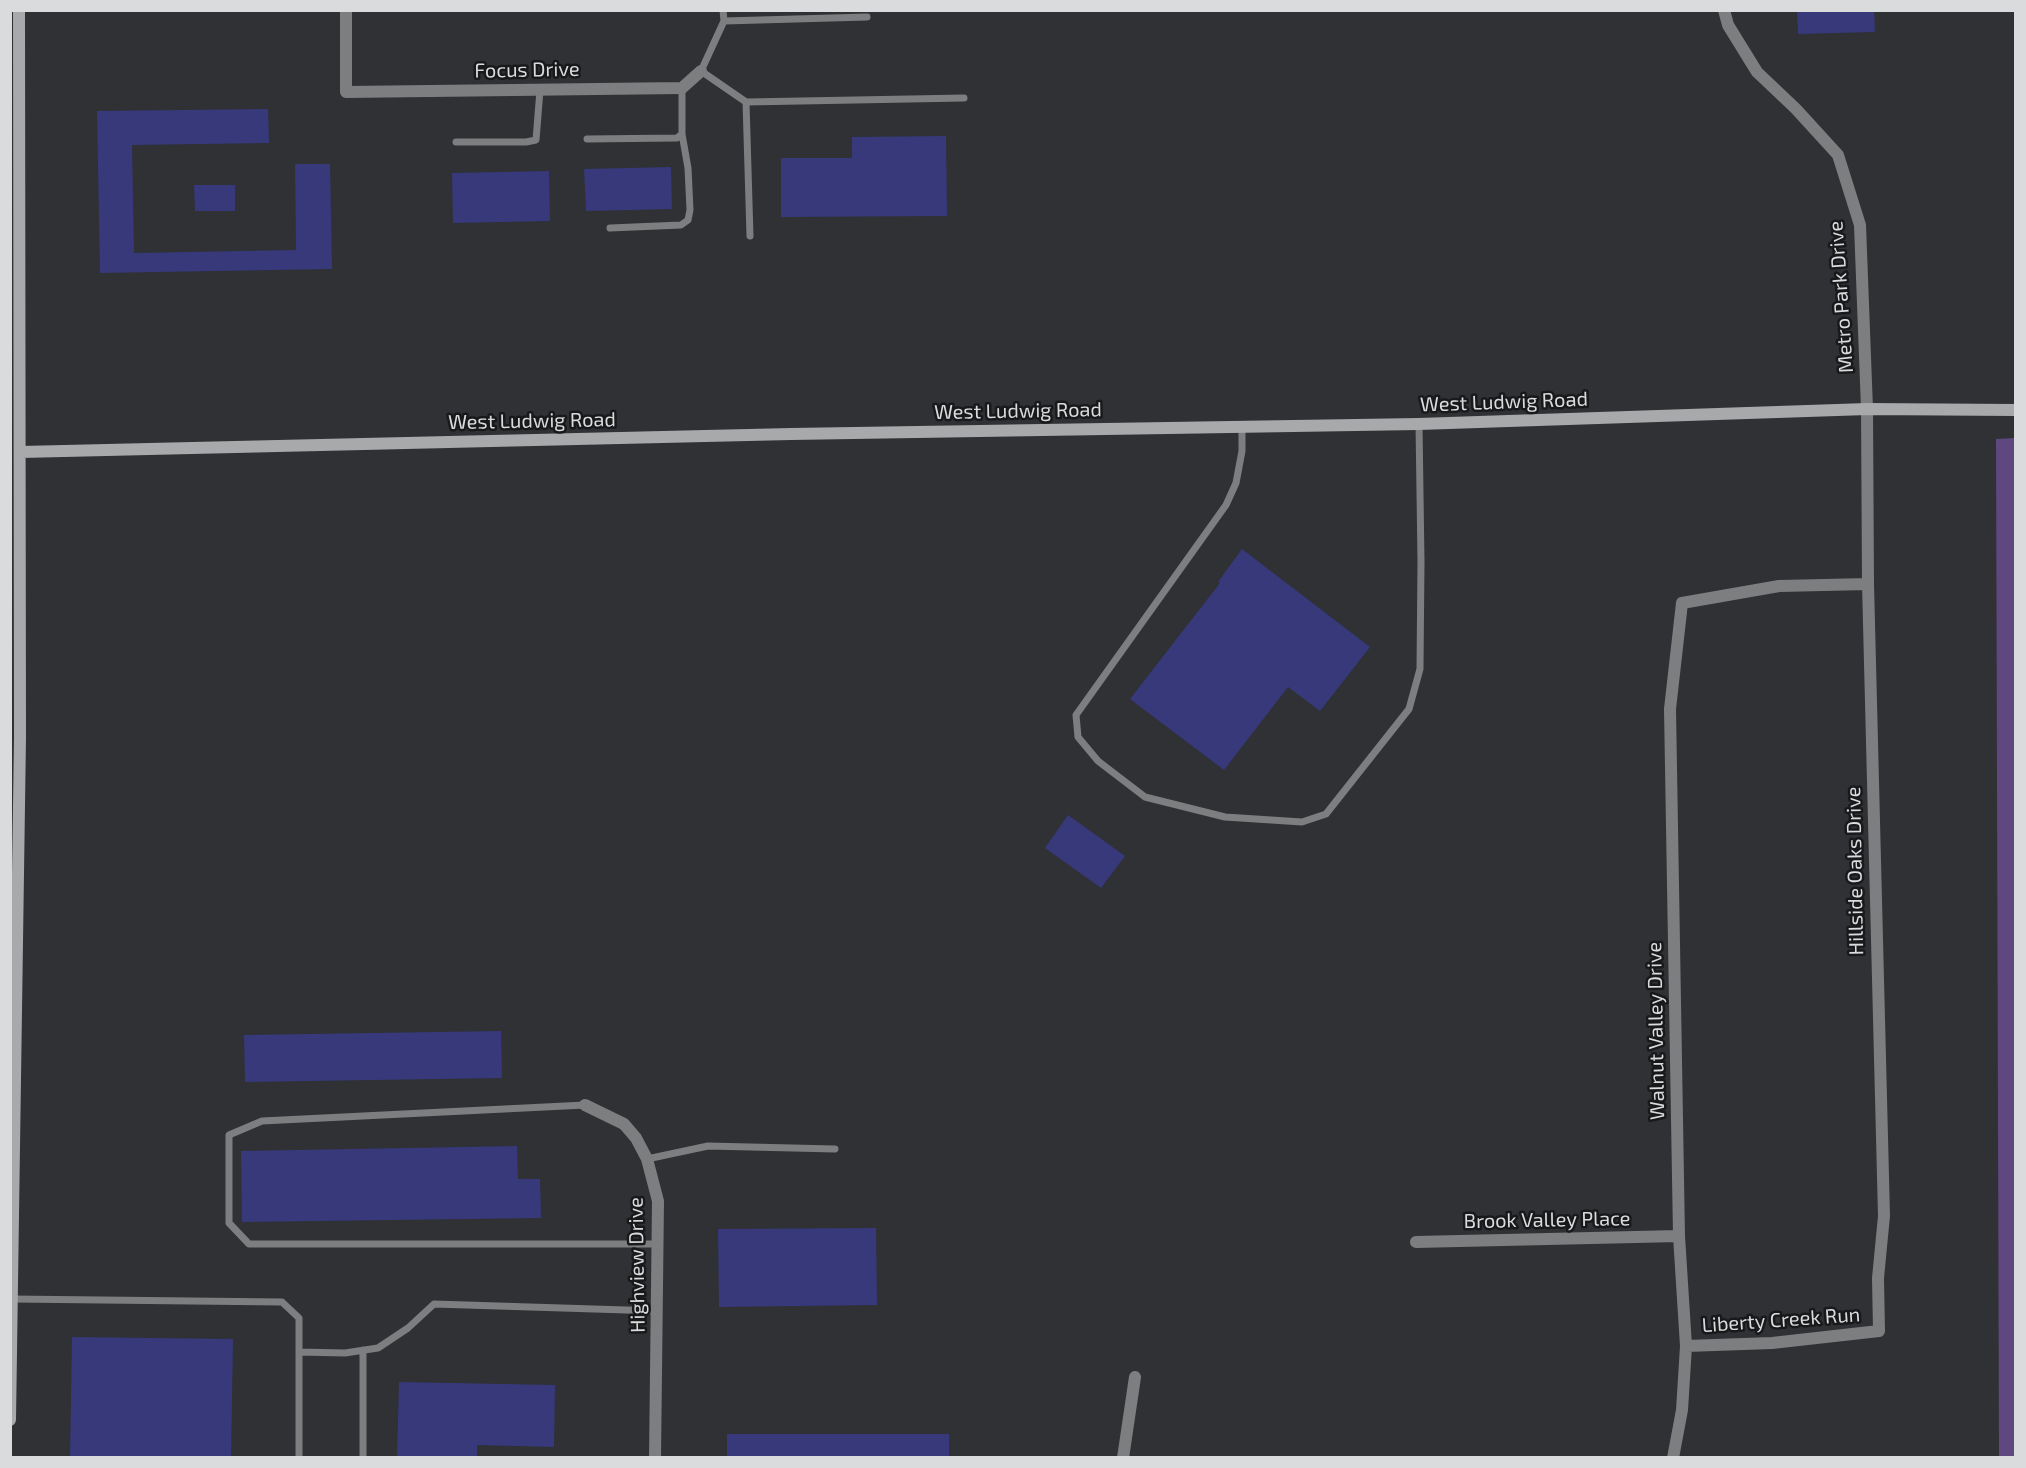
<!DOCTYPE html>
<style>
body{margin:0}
#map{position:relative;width:2026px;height:1468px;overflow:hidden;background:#2f3134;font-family:"Exo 2",sans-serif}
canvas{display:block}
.frame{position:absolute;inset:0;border:12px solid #d9dbdc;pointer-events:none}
</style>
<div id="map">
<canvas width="2026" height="1468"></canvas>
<div class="frame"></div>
</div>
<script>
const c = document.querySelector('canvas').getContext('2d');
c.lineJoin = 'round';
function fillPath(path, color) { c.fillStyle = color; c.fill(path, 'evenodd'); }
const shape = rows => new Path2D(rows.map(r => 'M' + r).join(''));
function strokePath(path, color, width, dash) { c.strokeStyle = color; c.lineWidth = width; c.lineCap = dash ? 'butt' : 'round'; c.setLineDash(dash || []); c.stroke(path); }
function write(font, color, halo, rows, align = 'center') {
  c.font = font + ' "Exo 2",sans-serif'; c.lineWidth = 5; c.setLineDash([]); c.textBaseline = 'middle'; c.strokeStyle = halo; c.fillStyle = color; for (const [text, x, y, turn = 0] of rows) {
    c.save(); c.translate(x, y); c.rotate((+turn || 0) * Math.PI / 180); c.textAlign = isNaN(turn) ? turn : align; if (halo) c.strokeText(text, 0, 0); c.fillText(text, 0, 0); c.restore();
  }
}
const green = shape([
 [2016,438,2016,1457,1999,1458,1996,439]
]);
const building = shape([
 [1797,10,1874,10,1875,32,1798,34],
 [268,109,269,143,132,145,134,253,296,250,295,164,330,164,332,269,100,273,97,111],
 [946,136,947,216,781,217,781,158,852,158,852,137],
 [671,167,672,209,586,211,584,169],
 [549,171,550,221,453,223,452,173],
 [194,185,235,185,235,211,195,211],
 [1242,549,1370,647,1320,711,1288,687,1224,770,1130,699,1220,583,1218,582],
 [1068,815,1125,856,1101,888,1045,848],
 [501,1031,502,1078,245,1082,244,1035],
 [517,1146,518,1179,540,1179,541,1218,242,1222,241,1151],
 [876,1228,877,1305,719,1307,718,1229],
 [72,1337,233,1339,231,1458,70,1458],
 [399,1382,555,1385,554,1447,477,1445,477,1458,397,1458],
 [727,1434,949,1434,949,1458,727,1458]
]);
const lane = shape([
 [723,10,724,21,701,71,746,102,964,98],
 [724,21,867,17],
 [746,102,750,236],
 [587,139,677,138,682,134,682,88],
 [456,142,526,142,536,140,540,90],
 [610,228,681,225,688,220,690,210,688,168,682,134],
 [1242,426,1242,451,1236,483,1226,505,1076,715,1078,737,1098,761,1145,797,1225,817,1302,822,1326,814,1409,709,1420,669,1421,562,1419,424],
 [585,1105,262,1121,229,1135,229,1223,249,1244,658,1244],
 [647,1159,708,1146,835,1149],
 [12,1299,282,1302,299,1318,299,1458],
 [299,1352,345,1353,378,1348,408,1328,434,1304,658,1311],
 [363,1458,363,1350]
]);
const street = shape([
 [346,10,346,92,682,88,701,71],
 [585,1105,624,1124,636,1138,647,1159,658,1201,655,1458],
 [1416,1242,1679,1236],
 [1686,1346,1772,1343,1879,1331,1878,1278,1884,1216,1868,584,1867,409,1860,225,1838,155,1796,109,1757,72,1728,25,1724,10],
 [1123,1458,1135,1377],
 [1673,1458,1682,1410,1686,1346,1679,1236,1670,709,1682,603,1779,586,1868,584]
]);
const secondary = shape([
 [21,452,791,434,1419,424,1867,409,2016,410],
 [10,1420,20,737,19,10]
]);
const streetNames = [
 ["Focus Drive",527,70,-1],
 ["Metro Park Drive",1841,297,-94],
 ["West Ludwig Road",1504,402,-2],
 ["West Ludwig Road",1018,411,-1],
 ["West Ludwig Road",532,421,-1],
 ["Hillside Oaks Drive",1855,871,-91],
 ["Walnut Valley Drive",1656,1031,-91],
 ["Brook Valley Place",1547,1220,-1],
 ["Highview Drive",637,1265,-91],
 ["Liberty Creek Run",1781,1320,-4]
];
fillPath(green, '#5f4780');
fillPath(building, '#37397b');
strokePath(lane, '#7c7e7f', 7);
strokePath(street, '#7c7e7f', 12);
strokePath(secondary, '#a7a9ab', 12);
write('20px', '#d9dbdc', '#18191a', streetNames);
</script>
